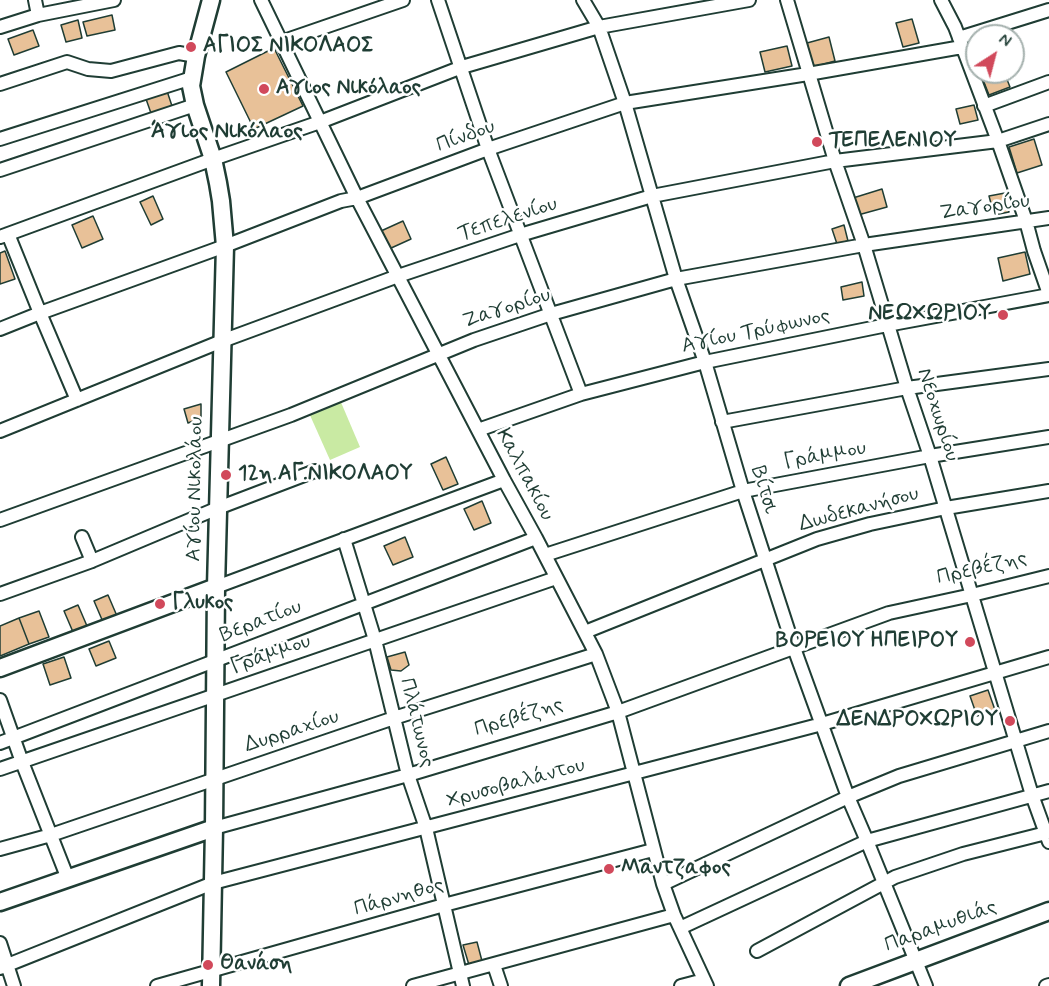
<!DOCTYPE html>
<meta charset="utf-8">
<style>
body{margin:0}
#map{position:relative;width:1049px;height:986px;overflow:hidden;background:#fff;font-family:Mynerve,sans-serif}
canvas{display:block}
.north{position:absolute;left:965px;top:24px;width:60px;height:60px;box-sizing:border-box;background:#fff;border:2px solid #a5b1ae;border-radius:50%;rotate:36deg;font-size:16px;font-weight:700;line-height:24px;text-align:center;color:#1f3d34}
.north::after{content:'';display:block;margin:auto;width:21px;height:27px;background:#d1495b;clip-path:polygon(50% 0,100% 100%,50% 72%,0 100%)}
</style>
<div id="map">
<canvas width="1049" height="986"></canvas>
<div class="north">N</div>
</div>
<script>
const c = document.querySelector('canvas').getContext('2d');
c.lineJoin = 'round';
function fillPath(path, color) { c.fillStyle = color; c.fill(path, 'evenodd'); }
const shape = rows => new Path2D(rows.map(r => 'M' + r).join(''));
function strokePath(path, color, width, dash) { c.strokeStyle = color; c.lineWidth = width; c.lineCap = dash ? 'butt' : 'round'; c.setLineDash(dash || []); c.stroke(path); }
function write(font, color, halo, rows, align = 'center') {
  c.font = font + ' Mynerve,sans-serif'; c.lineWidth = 5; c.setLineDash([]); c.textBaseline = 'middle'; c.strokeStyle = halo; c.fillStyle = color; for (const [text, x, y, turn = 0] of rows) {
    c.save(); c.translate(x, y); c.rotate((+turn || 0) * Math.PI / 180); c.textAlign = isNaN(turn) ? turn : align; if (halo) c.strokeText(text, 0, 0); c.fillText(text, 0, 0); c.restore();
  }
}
const green = shape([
 [340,400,360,447,330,460,309,413]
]);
const building = shape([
 [112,15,115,30,87,36,83,22,112,15],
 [912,19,919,43,903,47,896,23,912,19],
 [78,20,82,38,66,42,61,25,78,20],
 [33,30,39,46,14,55,8,39,33,30],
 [829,37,835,61,813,67,807,43,829,37],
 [787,46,792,66,765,72,760,52,787,46],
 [274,48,303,106,254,129,226,72,274,48],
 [980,72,1004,72,1010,87,989,95,980,72],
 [167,91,173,109,152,116,146,99,167,91],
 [974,105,978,120,960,124,956,109,974,105],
 [1034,139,1042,165,1017,173,1009,147,1034,139],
 [882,189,887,207,858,215,853,198,882,189],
 [1005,193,1009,212,994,215,989,196,1005,193],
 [153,196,163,219,151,225,140,202,153,196],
 [93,216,103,239,82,248,72,225,93,216],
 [403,221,411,239,389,249,381,231,403,221],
 [844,225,848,241,837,244,832,229,844,225],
 [5,251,15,279,0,284,0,253,5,251],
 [1025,252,1030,274,1003,281,998,258,1025,252],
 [862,282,864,296,843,300,841,287,862,282],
 [201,404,201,418,188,423,184,409,201,404],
 [446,457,458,484,443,490,431,464,446,457],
 [482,501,491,523,474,530,464,509,482,501],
 [405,537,413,557,393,565,384,546,405,537],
 [108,595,117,616,103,622,94,601,108,595],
 [78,605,87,626,73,632,64,611,78,605],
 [39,611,49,637,29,644,19,618,39,611],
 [19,618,29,644,0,656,0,626,19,618],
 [109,641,116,658,96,666,89,649,109,641],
 [405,652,409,665,401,671,391,670,387,657,405,652],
 [64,657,71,678,50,685,43,664,64,657],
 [988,690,995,710,977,716,970,696,988,690],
 [477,942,482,961,469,965,463,945,477,942]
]);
const street = shape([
 [35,0,38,15],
 [261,0,357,198,504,480,536,538,596,654,618,712,663,884,674,915,707,986],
 [438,0,488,149,581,394],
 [583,0,599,27,625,103,676,279,705,362,743,491,794,648,848,797,867,841,926,986],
 [787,0,835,161,864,245,907,388,930,456,1032,795,1049,842],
 [941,0,955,27,998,141,1026,221,1034,251,1049,294],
 [0,27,38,15,114,0],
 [959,38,1049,10],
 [281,42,403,0],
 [0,84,67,62,88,69,111,71,179,53,196,56],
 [984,106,1049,82],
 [0,139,192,78],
 [0,170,195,105],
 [8,234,40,313,77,400],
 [0,237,213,159,320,122,462,67,599,27,749,0],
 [0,329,40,313,225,246,341,201,357,198,488,149,625,103,808,74,962,47],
 [722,422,907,388,1049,369],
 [478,430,581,394,705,362,887,325,1049,295],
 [0,431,222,341,398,276,520,235,652,196,835,161,998,141,1049,124],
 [0,520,291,415,474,340,551,314,676,279,864,245,1049,218],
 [82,537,92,561],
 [344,539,375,640,408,775,426,828,463,986],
 [545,555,743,491,930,456,1049,437],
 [216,587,504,480],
 [0,594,92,561,218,508,315,471],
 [585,632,817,539,870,524,946,508,1049,491],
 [0,700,22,762,68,879],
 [0,743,536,538],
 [0,769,556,578],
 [214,828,408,775,618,712,889,613,972,595,1049,576],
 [0,849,51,835,394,718,596,654],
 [663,884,848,797,899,776,1049,731],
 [680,928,867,841,1049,791],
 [0,943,14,986],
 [757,951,895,877,963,854,1046,833],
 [494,965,501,986],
 [0,968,213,883,822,724,1049,657],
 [157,986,444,905,653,850],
 [413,986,674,915],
 [681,986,704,980],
 [1046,986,1049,985]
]);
const secondary = shape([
 [211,0,196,56,191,86,195,105,213,159,218,183,221,201,225,246,216,587,214,828,211,986],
 [0,668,216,587],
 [0,902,214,828],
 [849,986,1049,911]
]);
const markers = [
 [191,47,6,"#d1495b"],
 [264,89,6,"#d1495b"],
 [817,142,6,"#d1495b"],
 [1003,315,6,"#d1495b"],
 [226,475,6,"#d1495b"],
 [160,604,6,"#d1495b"],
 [970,642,6,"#d1495b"],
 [1010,721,6,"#d1495b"],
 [609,869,6,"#d1495b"],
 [208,965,6,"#d1495b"]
];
const poiNames = [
 ["ΑΓΙΟΣ ΝΙΚΟΛΑΟΣ",203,47],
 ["Αγιος Νικόλαος",276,89],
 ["ΤΕΠΕΛΕΝΙΟΥ",829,142],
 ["ΝΕΩΧΩΡΙΟΥ",991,315,"right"],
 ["12η ΑΓ.ΝΙΚΟΛΑΟΥ",238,475],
 ["Γλυκος",172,604],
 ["ΒΟΡΕΙΟΥ ΗΠΕΙΡΟΥ",958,642,"right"],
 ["ΔΕΝΔΡΟΧΩΡΙΟΥ",998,721,"right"],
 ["Μαντζαφος",621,869],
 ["Θανάση",220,965]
];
const streetNames = [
 ["Πίνδου",466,137,-20],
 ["Ζαγορίου",985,208,-8],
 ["Τεπελενίου",508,220,-18],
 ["Ζαγορίου",507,309,-18],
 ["Αγίου Τρύφωνος",756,332,-12],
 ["Νεοχωρίου",937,415,72],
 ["Γράμμου",825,456,-10],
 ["Καλπακίου",524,475,62],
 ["Αγίου Νικολάου",196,489,-89],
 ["Βίτσι",763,490,73],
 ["Δωδεκανήσου",859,510,-15],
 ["Πρεβέζης",982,569,-13],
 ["Βερατίου",261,622,-21],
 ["Γράμμου",271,655,-19],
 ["Πρεβέζης",519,718,-17],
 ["Πλάτωνος",416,723,76],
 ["Δυρραχίου",292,732,-18],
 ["Χρυσοβαλάντου",516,784,-15],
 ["Πάρνηθος",399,898,-16],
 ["Παραμυθιάς",941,927,-20]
];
const neighbourhoodNames = [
 ["Άγιος Νικόλαος",227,132]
];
fillPath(green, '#c9eaa3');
fillPath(building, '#e8c198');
strokePath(building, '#1f3d34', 1.5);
strokePath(street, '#1f3d34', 16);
strokePath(secondary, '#1f3d34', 21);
strokePath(street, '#fff', 12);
strokePath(secondary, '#fff', 16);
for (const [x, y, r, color] of markers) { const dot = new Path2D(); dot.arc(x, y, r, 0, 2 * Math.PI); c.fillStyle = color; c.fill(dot); strokePath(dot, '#fff', 2); }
write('bold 21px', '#1f3d34', '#fff', poiNames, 'left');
write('21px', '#1f3d34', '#fff', streetNames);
write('bold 22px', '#1f3d34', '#fff', neighbourhoodNames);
</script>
